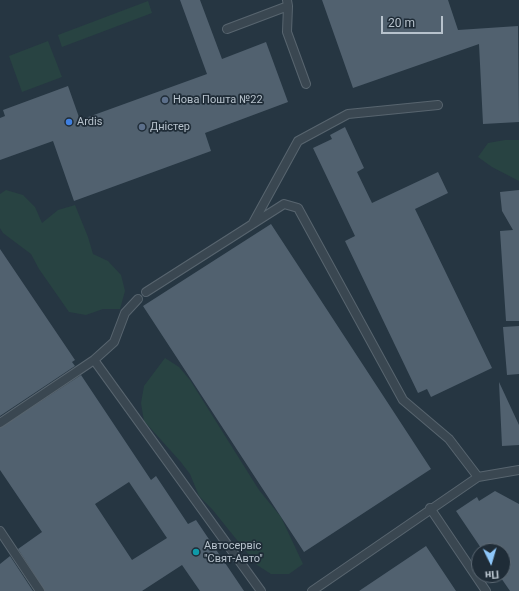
<!DOCTYPE html>
<meta charset="utf-8">
<style>
body{margin:0}
#map{position:relative;width:519px;height:591px;overflow:hidden;background:#263642;font-family:Roboto,sans-serif}
canvas{display:block}
.north{position:absolute;left:471px;top:543px;width:40px;height:40px;box-sizing:border-box;background:#1f2c37;border:1px solid #5c6873;border-radius:50%;rotate:175deg;font-size:11px;font-weight:700;line-height:16px;text-align:center;color:#b7c2cc}
.north::after{content:'';display:block;margin:auto;width:14px;height:18px;background:#8ec7fa;clip-path:polygon(50% 0,100% 100%,50% 72%,0 100%)}
.scale{position:absolute;left:381px;top:16px;width:62px;height:18px;box-sizing:border-box;border:2px solid #b7c2cc;border-top:0;padding-left:5px;font-size:12px;line-height:14px;white-space:nowrap;color:#b7c2cc;-webkit-text-stroke:3px #1f2c37;paint-order:stroke}
</style>
<div id="map">
<canvas width="519" height="591"></canvas>
<div class="north">Пн</div>
<div class="scale">20 m</div>
</div>
<script>
const c = document.querySelector('canvas').getContext('2d');
c.lineJoin = 'round';
function fillPath(path, color) { c.fillStyle = color; c.fill(path, 'evenodd'); }
const shape = rows => new Path2D(rows.map(r => 'M' + r).join(''));
function strokePath(path, color, width, dash) { c.strokeStyle = color; c.lineWidth = width; c.lineCap = dash ? 'butt' : 'round'; c.setLineDash(dash || []); c.stroke(path); }
function write(font, color, halo, rows, align = 'center') {
  c.font = font + ' Roboto,sans-serif'; c.lineWidth = 3.5; c.setLineDash([]); c.textBaseline = 'middle'; c.strokeStyle = halo; c.fillStyle = color; for (const [text, x, y, turn = 0] of rows) {
    c.save(); c.translate(x, y); c.rotate((+turn || 0) * Math.PI / 180); c.textAlign = isNaN(turn) ? turn : align; if (halo) c.strokeText(text, 0, 0); c.fillText(text, 0, 0); c.restore();
  }
}
const green = shape([
 [148,1,152,13,62,47,58,35],
 [48,41,62,77,22,92,9,56],
 [505,140,519,140,519,181,492,167,478,157,488,143],
 [6,190,23,195,35,207,42,223,58,210,75,205,88,237,93,254,108,261,121,275,125,291,120,309,103,309,86,315,69,312,39,269,31,254,3,233,0,228,0,194],
 [165,358,179,367,190,380,259,490,281,517,303,564,289,574,271,574,257,565,212,509,199,496,190,474,180,461,144,421,141,403,144,386]
]);
const building = shape([
 [180,0,200,0,222,59,266,42,288,102,205,133,211,151,74,201,53,141,0,160,0,118,5,116,3,110,68,86,80,120,207,74],
 [322,0,448,0,458,30,518,26,519,122,483,124,479,44,353,88],
 [345,127,364,168,357,172,372,203,438,172,448,193,415,209,492,368,431,397,427,389,418,393,345,241,355,236,313,148,332,139,330,135],
 [519,190,519,321,506,321,500,231,513,230,502,211,500,192],
 [271,224,431,469,304,552,143,306],
 [0,249,75,360,72,362,75,366,0,416],
 [519,326,519,374,507,375,503,327],
 [81,375,151,480,156,476,188,524,196,520,244,591,200,591,182,565,142,591,45,591,18,549,42,532,0,470,0,428],
 [129,482,167,538,132,560,95,504],
 [499,382,519,425,519,445,502,446],
 [495,491,519,504,519,591,510,591,499,575,503,575,503,551,483,551,456,511,477,497,479,501],
 [426,546,456,591,359,591],
 [10,556,33,591,0,591,0,564]
]);
const service = shape([
 [288,6,287,32,306,84],
 [227,29,288,6,287,0],
 [253,223,298,141,348,114,438,105],
 [146,292,284,204,298,208,403,400,449,439,478,477],
 [94,360,261,591],
 [0,423,94,360,114,342,125,313,138,299],
 [430,508,486,591],
 [0,531,40,591],
 [312,591,478,477,519,470]
]);
const markers = [
 [165,100,4,"#5c6f8a"],
 [69,122,4,"#3f7fe0"],
 [142,127,4,"#5c6f8a"],
 [196,552,4,"#0f9aa8"]
];
const poiNames = [
 ["Нова Пошта №22",173,100],
 ["Ardis",77,122],
 ["Дністер",150,127],
 ["Автосервіс",204,546],
 ["\"Свят-Авто\"",204,559]
];
fillPath(green, '#284342');
fillPath(building, '#51616f');
strokePath(service, '#58656f', 10);
strokePath(service, '#3a4751', 8);
for (const [x, y, r, color] of markers) { const dot = new Path2D(); dot.arc(x, y, r, 0, 2 * Math.PI); c.fillStyle = color; c.fill(dot); strokePath(dot, '#1f2c37', 1.5); }
write('11px', '#b7c2cc', '#1f2c37', poiNames, 'left');
</script>
